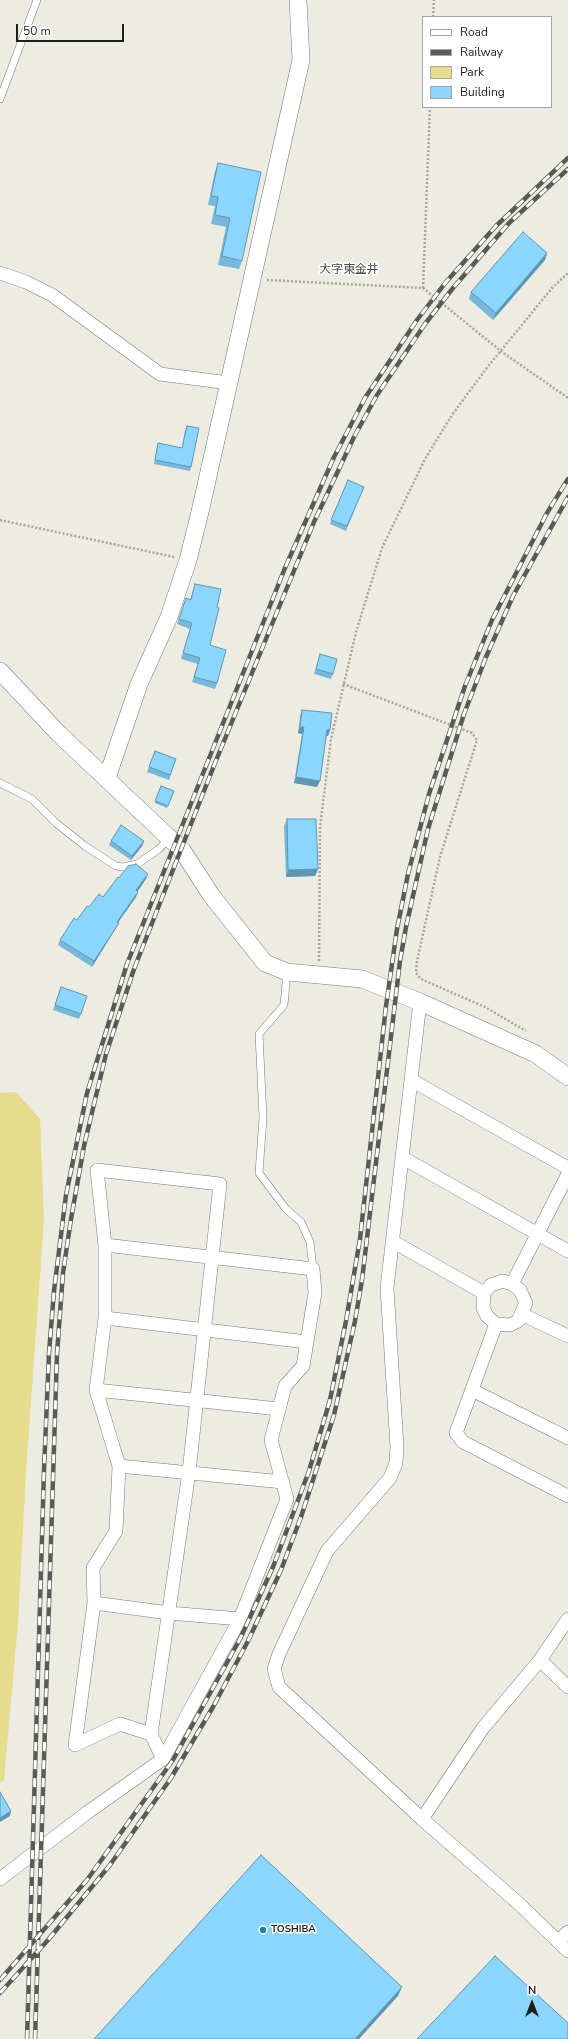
<!DOCTYPE html>
<meta charset="utf-8">
<style>
body{margin:0}
#map{position:relative;width:568px;height:2039px;overflow:hidden;background:#edece2;font-family:"Nunito Sans",sans-serif}
canvas{display:block}
.legend{position:absolute;left:422px;top:16px;width:130px;height:92px;box-sizing:border-box;background:#fff;border:1px solid #a5a5a3;margin:0;padding:5px 7px;list-style:none;font-size:12px;color:#1d1d1a}
.legend li{display:flex;align-items:center;gap:8px;height:20px}
.legend b{width:20px;border:1px solid #a5a5a3}
.north{position:absolute;left:512px;top:1983px;width:40px;height:40px;-webkit-text-stroke:3px #fff;paint-order:stroke;rotate:0deg;font-size:11px;font-weight:700;line-height:16px;text-align:center;color:#1d1d1a}
.north::after{content:'';display:block;margin:auto;width:14px;height:18px;background:#1d1d1a;clip-path:polygon(50% 0,100% 100%,50% 72%,0 100%)}
.scale{position:absolute;left:16px;top:24px;width:108px;height:18px;box-sizing:border-box;border:2px solid #1d1d1a;border-top:0;padding-left:5px;font-size:12px;line-height:14px;white-space:nowrap;color:#1d1d1a;-webkit-text-stroke:3px #fff;paint-order:stroke}
</style>
<div id="map">
<canvas width="568" height="2039"></canvas>
<ul class="legend">
<li><b style="height:5px;background:#fff"></b>Road</li>
<li><b style="height:5px;background:#5b5b56"></b>Railway</li>
<li><b style="height:11px;background:#e5dc8c"></b>Park</li>
<li><b style="height:11px;background:#8bd6fe"></b>Building</li>
</ul>
<div class="north">N</div>
<div class="scale">50 m</div>
</div>
<script>
const c = document.querySelector('canvas').getContext('2d');
c.lineJoin = 'round';
function fillPath(path, color) { c.fillStyle = color; c.fill(path, 'evenodd'); }
const shape = rows => new Path2D(rows.map(r => 'M' + r).join(''));
function strokePath(path, color, width, dash) { c.strokeStyle = color; c.lineWidth = width; c.lineCap = dash ? 'butt' : 'round'; c.setLineDash(dash || []); c.stroke(path); }
function write(font, color, halo, rows, align = 'center') {
  c.font = font + ' "Nunito Sans","Noto Sans JP",sans-serif'; c.lineWidth = 3; c.setLineDash([]); c.textBaseline = 'middle'; c.strokeStyle = halo; c.fillStyle = color; for (const [text, x, y, turn = 0] of rows) {
    c.save(); c.translate(x, y); c.rotate((+turn || 0) * Math.PI / 180); c.textAlign = isNaN(turn) ? turn : align; if (halo) c.strokeText(text, 0, 0); c.fillText(text, 0, 0); c.restore();
  }
}
const green = shape([
 [16,1092,40,1119,44,1219,26,1472,18,1623,4,1780,0,1782,0,1093]
]);
const path = shape([
 [433,17,434,0],
 [267,280,423,288,502,352,568,398],
 [423,288,430,107],
 [0,520,174,557],
 [343,684,472,733,477,740,440,857,417,961,416,973,421,979,485,1007,526,1031],
 [319,961,320,827,331,739,356,632,382,548,425,459,452,415,486,369,552,288,568,273]
]);
const service = shape([
 [0,99,37,0],
 [0,783,32,799,56,823,85,846,116,866,123,867,137,864,159,849,169,838],
 [287,972,284,1005,259,1034,263,1118,259,1173,286,1209,301,1222,310,1242,313,1269]
]);
const minor = shape([
 [0,273,26,282,52,295,160,374,229,383],
 [420,1002,387,1288,397,1447,396,1463,390,1478,327,1551,279,1654,274,1669,279,1687,422,1819,517,1902,568,1951],
 [411,1080,568,1168],
 [403,1158,568,1251],
 [392,1241,484,1293,483,1308,487,1316,496,1324,510,1325,518,1321,526,1303,520,1290,512,1284,503,1281,491,1285,484,1293],
 [105,1245,313,1269,315,1293,303,1366,285,1386,271,1440,287,1499,240,1619,163,1759],
 [512,1284,568,1174],
 [521,1314,568,1336],
 [105,1318,307,1342],
 [496,1324,456,1433,463,1442,568,1496],
 [96,1390,279,1409],
 [472,1390,568,1438],
 [119,1466,283,1482],
 [94,1603,169,1613,240,1619],
 [540,1660,568,1687],
 [422,1819,483,1728,540,1660,568,1619],
 [0,1879,88,1812,163,1759,151,1734,189,1472,220,1184,97,1170,105,1245,105,1318,96,1390,119,1466,116,1531,93,1568,94,1603,75,1745,120,1724,151,1734],
 [559,1940,568,1932]
]);
const tertiary = shape([
 [0,671,59,734,182,850,211,895,265,963,287,972,362,979,420,1002,536,1054,568,1077],
 [107,778,139,684,169,617,188,560,200,512,301,60,298,0]
]);
const rail = shape([
 [0,1980,87,1880,173,1760,240,1639,273,1567,309,1471,330,1400,346,1321,360,1239,386,1006,397,929,408,874,429,794,465,686,492,620,547,513,568,479],
 [0,1993,48,1940,110,1865,171,1778,213,1707,248,1641,281,1570,301,1517,334,1415,355,1321,362,1280,400,961,406,927,428,829,464,714,486,657,513,596,568,497],
 [27,2039,44,1470,49,1353,54,1291,66,1195,87,1093,127,964,285,568,334,457,365,398,417,320,446,282,496,226,568,158],
 [35,2039,57,1354,63,1273,71,1219,84,1146,106,1054,134,969,215,763,314,522,354,437,377,395,425,324,453,288,509,223,568,169]
]);
const wall = shape([
 [218,163,242,261,239,269,218,265,226,227,211,224,215,206,208,205,215,171],
 [547,253,545,260,493,320,469,299,471,292],
 [187,426,191,467,190,471,154,464,158,443,182,448,185,430],
 [348,480,364,487,346,531,330,524],
 [195,584,217,607,210,645,217,683,215,689,192,682,198,664,181,659,190,629,177,624,186,598,190,600],
 [320,654,333,674,331,679,314,674],
 [302,710,330,730,328,736,326,736,317,787,294,783,302,734,298,733,300,716],
 [155,751,176,759,169,780,147,772],
 [161,786,174,791,167,808,155,803],
 [287,819,318,869,315,876,286,877,284,826],
 [111,841,144,841,142,846,131,860,109,845],
 [119,878,146,879,138,891,136,897,118,922,116,928,92,967,58,945,60,940,77,920,89,907,103,897],
 [61,987,81,1014,79,1019,53,1010]
]);
const shadedWall = shape([
 [547,253,545,260,493,320,496,313],
 [300,727,304,727,302,734,298,733],
 [327,730,330,730,328,736,325,736],
 [296,777,320,781,317,787,294,783],
 [144,841,142,846,131,860,132,856],
 [318,869,315,876,286,877,288,870],
 [148,874,146,879,134,896,136,890],
 [138,892,136,897,115,927,117,922],
 [119,923,116,928,92,967,94,961],
 [11,1811,10,1816,0,1822,0,1818],
 [402,1987,398,1996,359,2039,355,2039]
]);
const building = shape([
 [218,163,261,172,242,261,222,256,230,218,215,215,218,197,211,196,218,163],
 [523,232,547,253,496,313,471,292,523,232],
 [187,426,199,428,191,467,155,460,158,443,182,448,187,426],
 [348,480,364,487,347,526,331,520,348,480],
 [195,584,221,589,217,607,219,608,210,645,226,650,217,683,194,677,200,658,183,653,192,623,179,619,186,598,191,600,195,584],
 [320,654,337,659,333,674,316,669,320,654],
 [302,710,332,713,330,730,327,730,320,781,296,777,304,727,300,727,302,710],
 [155,751,176,759,170,775,149,767,155,751],
 [161,786,174,791,168,806,155,801,161,786],
 [287,819,316,819,318,869,288,870,287,819],
 [121,825,144,841,132,856,111,841,121,825],
 [136,864,148,874,136,890,138,892,117,922,119,923,94,961,60,940,74,918,77,920,87,906,89,907,99,894,103,897,118,877,119,878,128,866,136,864],
 [61,987,87,996,81,1014,55,1005,61,987],
 [0,1792,11,1811,0,1818,0,1792],
 [261,1855,402,1987,355,2039,94,2039,261,1855],
 [495,1956,568,2023,568,2039,417,2039,495,1956]
]);
const markers = [
 [263,1930,4,"#2184af"]
];
const poiNames = [
 ["TOSHIBA",271,1930]
];
const quarterNames = [
 ["大字東金井",349,270]
];
fillPath(green, '#e5dc8c');
strokePath(service, '#7a7971', 8);
strokePath(minor, '#7a7971', 14);
strokePath(tertiary, '#7a7971', 18);
strokePath(path, '#a6a69e', 2.5, [2, 2]);
strokePath(service, '#fff', 7);
strokePath(minor, '#fff', 13);
strokePath(tertiary, '#fff', 17);
strokePath(rail, '#5b5b56', 4.5);
strokePath(rail, '#fff', 3, [9]);
fillPath(wall, '#78b8da');
fillPath(shadedWall, '#6196b2');
fillPath(building, '#8bd6fe');
strokePath(building, '#6196b2', 1);
for (const [x, y, r, color] of markers) { const dot = new Path2D(); dot.arc(x, y, r, 0, 2 * Math.PI); c.fillStyle = color; c.fill(dot); strokePath(dot, '#fff', 1.5); }
write('bold 10px', '#1d1d1a', '#fff', poiNames, 'left');
write('12px', '#494840', '#fff', quarterNames);
</script>
